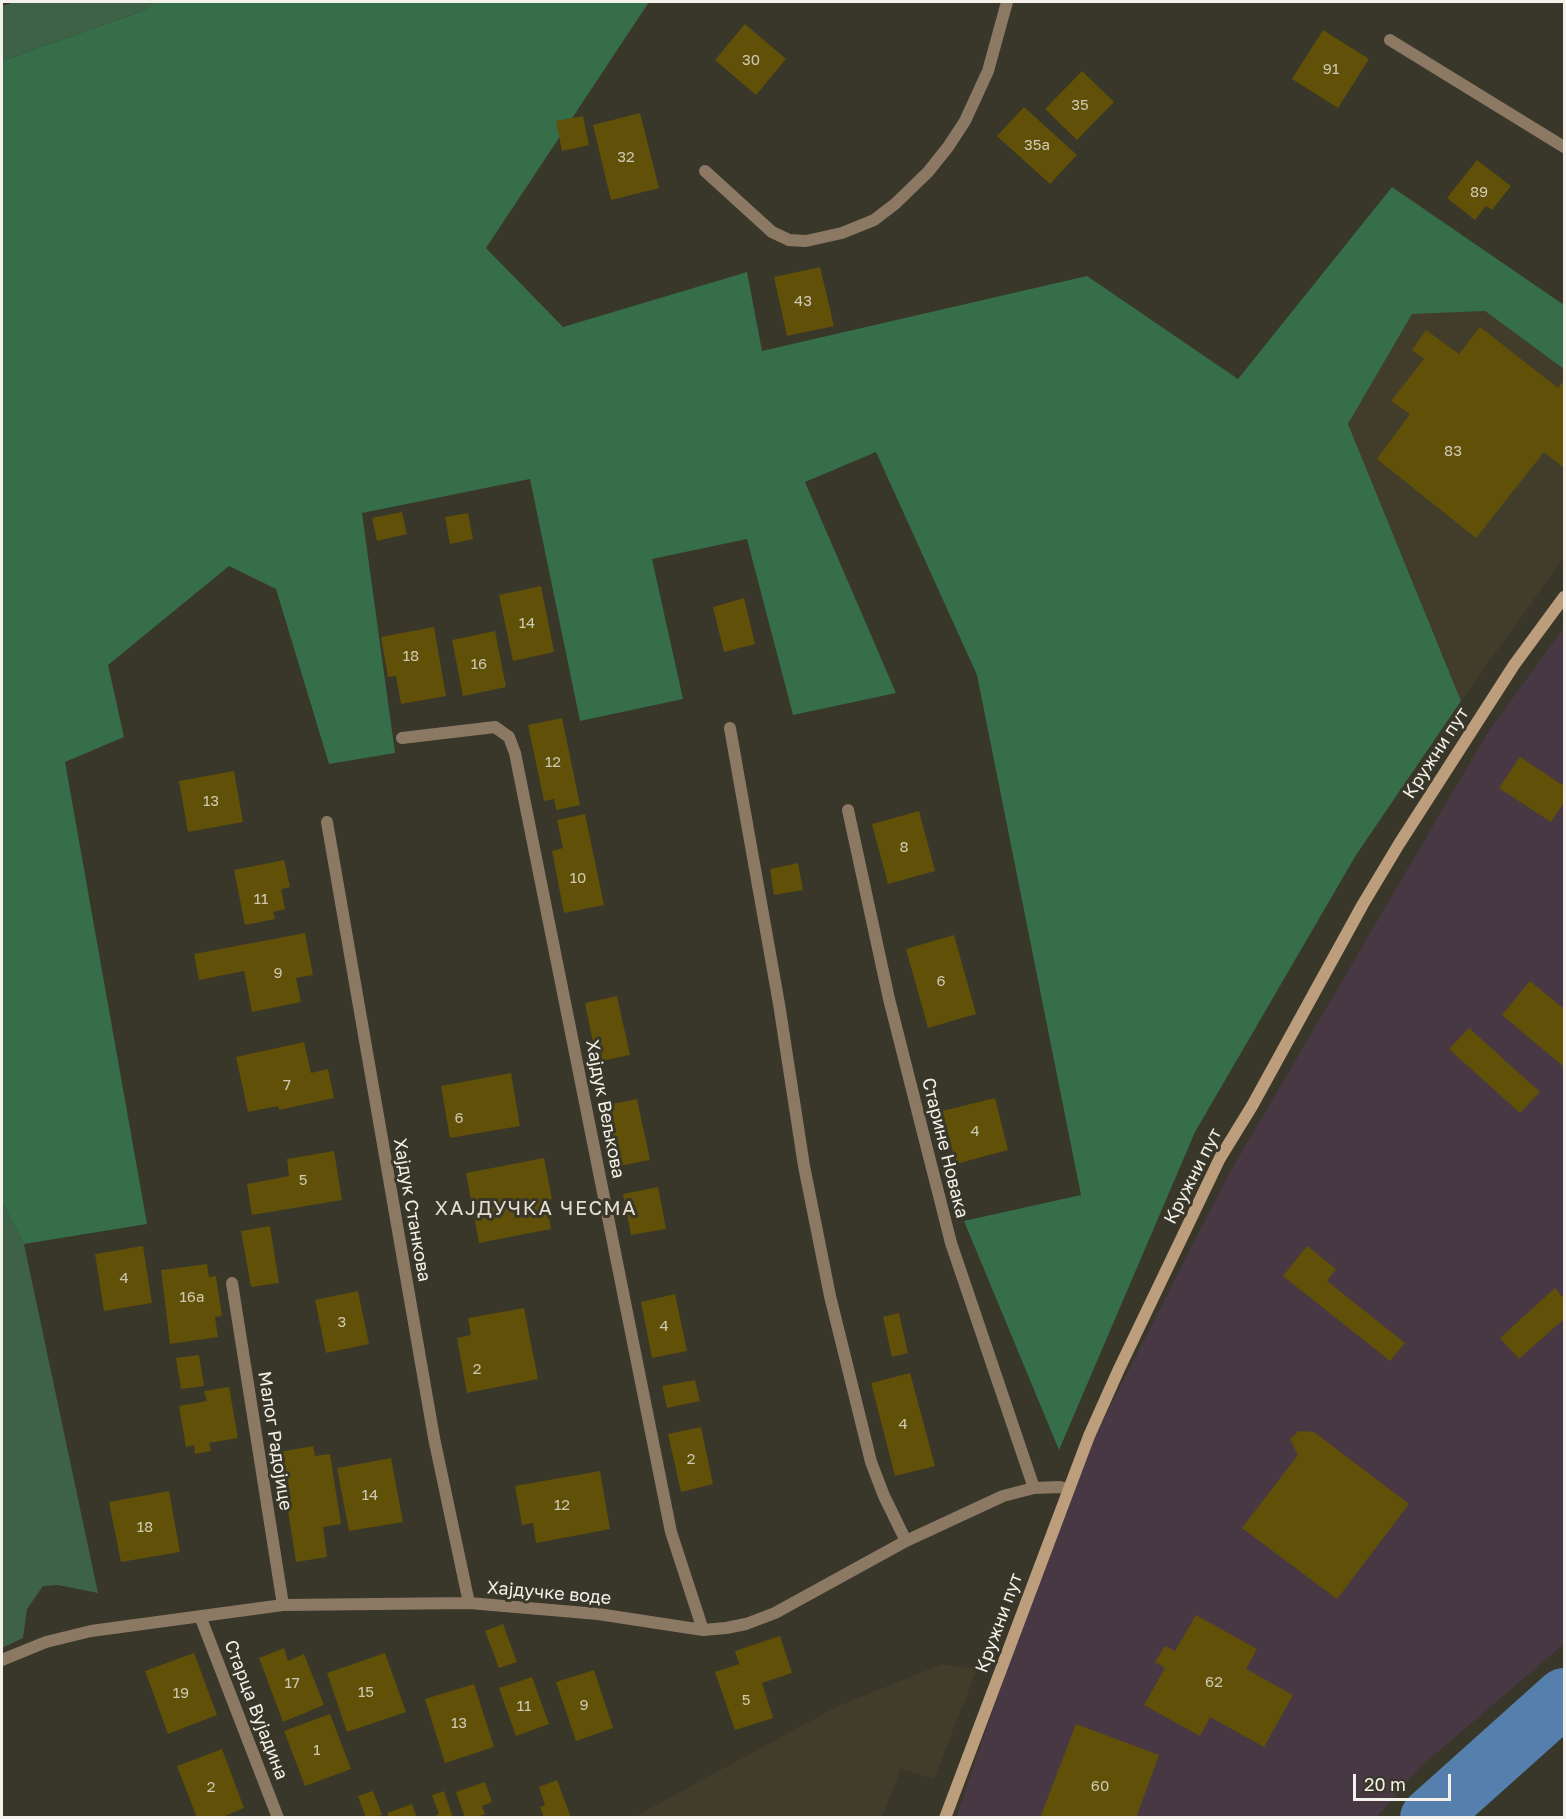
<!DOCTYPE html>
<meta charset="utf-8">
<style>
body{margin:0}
#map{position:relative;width:1566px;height:1819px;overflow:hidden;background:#39362a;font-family:"Golos Text",sans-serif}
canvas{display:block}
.frame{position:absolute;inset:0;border:3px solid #f3f1e9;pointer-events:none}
.scale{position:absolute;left:1353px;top:1774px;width:98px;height:27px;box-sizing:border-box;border:3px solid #f3f1e9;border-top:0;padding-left:8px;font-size:18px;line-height:21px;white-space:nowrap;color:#f3f1e9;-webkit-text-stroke:4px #39362a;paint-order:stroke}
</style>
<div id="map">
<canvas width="1566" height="1819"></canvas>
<div class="frame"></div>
<div class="scale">20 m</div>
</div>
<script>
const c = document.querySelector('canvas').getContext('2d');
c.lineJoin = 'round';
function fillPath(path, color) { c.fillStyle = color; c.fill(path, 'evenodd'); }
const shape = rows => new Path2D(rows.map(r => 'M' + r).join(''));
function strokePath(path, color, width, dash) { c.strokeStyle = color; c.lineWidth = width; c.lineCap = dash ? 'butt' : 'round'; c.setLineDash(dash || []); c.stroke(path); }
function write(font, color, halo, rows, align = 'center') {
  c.font = font + ' "Golos Text",sans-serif'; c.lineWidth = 6; c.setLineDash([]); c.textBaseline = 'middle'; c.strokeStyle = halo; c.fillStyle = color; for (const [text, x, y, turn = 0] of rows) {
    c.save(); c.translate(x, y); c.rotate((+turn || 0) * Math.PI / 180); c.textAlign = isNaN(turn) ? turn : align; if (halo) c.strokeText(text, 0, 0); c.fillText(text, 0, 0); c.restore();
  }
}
const built = shape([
 [1485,311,1564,369,1564,557,1461,701,1348,424,1412,314],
 [942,1664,977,1669,934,1779,901,1769,882,1817,634,1817,838,1706]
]);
const industrial = shape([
 [1564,628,1564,1644,1419,1768,1377,1817,956,1818,1068,1489,1226,1179,1489,730]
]);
const green = shape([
 [15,2,153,2,145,10,2,61,2,6],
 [2,1202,24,1244,98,1593,58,1585,43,1586,27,1609,23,1638,2,1648]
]);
const forest = shape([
 [153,2,649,2,486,248,563,327,747,272,762,351,1087,276,1238,379,1392,187,1564,305,1564,369,1485,311,1412,314,1348,424,1461,701,1356,855,1195,1132,1059,1450,964,1221,1081,1195,977,675,876,452,805,482,896,693,793,715,747,539,652,559,683,699,580,721,530,479,362,513,395,753,329,764,276,589,229,566,108,665,124,737,65,762,147,1224,24,1244,2,1202,2,61,145,10]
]);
const river = shape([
 [1429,1818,1564,1697]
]);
const building = shape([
 [745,24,786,59,756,95,715,60],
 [1323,30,1369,59,1338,108,1292,79],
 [1082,71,1114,102,1077,140,1045,109],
 [1024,107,1077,155,1050,184,997,136],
 [640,113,659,188,611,200,593,125],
 [583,116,589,145,562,151,556,121],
 [1477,160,1511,186,1492,210,1486,206,1475,220,1447,198],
 [820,267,834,326,787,336,774,277],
 [1480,327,1558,388,1564,380,1564,468,1544,452,1476,538,1377,459,1410,414,1391,401,1424,359,1412,350,1426,330,1459,354],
 [402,512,407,534,377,541,372,518],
 [468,513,473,539,450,544,445,517],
 [541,586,554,652,513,661,499,595],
 [744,598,755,644,724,652,713,607],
 [434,627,446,696,401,704,396,676,388,677,381,637],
 [495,631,506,687,463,696,452,640],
 [562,718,580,805,556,810,554,799,544,801,528,725],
 [1520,757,1564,786,1564,802,1551,822,1499,788],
 [234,771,243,822,188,832,179,781],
 [919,811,935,871,888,884,872,824],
 [585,814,604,905,564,913,552,851,563,848,557,820],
 [284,860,290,887,281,889,285,909,273,912,275,919,245,925,234,870],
 [798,863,803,890,774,895,770,869],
 [305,933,313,975,296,978,301,1002,252,1012,244,971,199,980,194,954],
 [954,935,976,1014,928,1028,906,949],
 [1530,981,1564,1009,1564,1067,1502,1015],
 [617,996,630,1055,597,1062,585,1003],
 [1469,1028,1540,1092,1520,1113,1449,1049],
 [304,1042,311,1073,328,1069,334,1098,279,1110,278,1106,248,1112,236,1057],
 [511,1073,520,1126,450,1138,441,1086],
 [995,1098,1008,1150,956,1164,942,1111],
 [637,1099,650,1160,614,1167,602,1106],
 [334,1151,342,1200,252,1215,247,1184,289,1176,287,1159],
 [544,1158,552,1199,545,1201,551,1229,479,1243,466,1173],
 [658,1187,666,1229,631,1235,623,1194],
 [270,1226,279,1283,251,1287,241,1231],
 [143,1246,152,1303,104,1311,95,1254],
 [1307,1246,1336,1269,1327,1281,1405,1343,1390,1361,1283,1276],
 [207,1264,209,1277,216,1276,222,1316,215,1317,218,1337,170,1344,161,1270],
 [1555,1288,1564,1299,1564,1319,1519,1359,1500,1338],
 [358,1291,369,1344,326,1353,315,1300],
 [675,1294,687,1351,652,1358,641,1302],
 [524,1308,538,1379,467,1393,457,1338,471,1335,468,1318],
 [899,1313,908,1353,892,1357,883,1317],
 [199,1355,204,1386,181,1389,176,1358],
 [910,1373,935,1466,895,1476,871,1383],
 [695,1380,700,1401,667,1408,662,1386],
 [229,1387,238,1438,209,1443,211,1451,195,1454,194,1445,186,1447,179,1406,207,1401,204,1391],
 [701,1427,713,1484,681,1492,668,1434],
 [1299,1431,1314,1432,1409,1504,1337,1599,1242,1528,1298,1455,1290,1439],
 [313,1446,315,1456,330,1454,341,1524,323,1527,327,1557,296,1562,279,1452],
 [391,1458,403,1522,349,1531,337,1468],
 [600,1471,610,1529,536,1543,533,1523,522,1525,515,1486],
 [169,1491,180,1552,121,1562,109,1502],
 [1196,1615,1257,1649,1246,1669,1293,1695,1264,1747,1210,1717,1200,1736,1144,1705,1165,1668,1155,1662,1165,1646,1175,1651],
 [503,1624,517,1662,499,1668,485,1631],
 [780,1636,792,1673,762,1683,773,1718,735,1730,715,1672,739,1664,735,1651],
 [284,1648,288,1661,304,1654,324,1705,283,1722,259,1658],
 [194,1653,217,1715,168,1734,145,1671],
 [385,1653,406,1712,347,1732,327,1673],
 [594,1670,613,1728,576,1741,556,1682],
 [532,1677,549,1724,516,1736,499,1688],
 [474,1684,494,1747,445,1763,425,1699],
 [330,1714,351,1769,305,1786,284,1731],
 [1076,1724,1159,1755,1136,1818,1040,1818],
 [222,1749,244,1808,220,1818,197,1818,177,1766],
 [557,1780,571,1818,544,1818,540,1807,545,1805,539,1787],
 [485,1782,492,1802,482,1806,485,1814,475,1818,465,1818,456,1792],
 [373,1791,382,1815,366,1818,358,1796],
 [444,1791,453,1818,431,1818,439,1814,432,1795],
 [412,1804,417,1818,389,1818,387,1813]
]);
const lane = shape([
 [1390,40,1564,147]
]);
const street = shape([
 [705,171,772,232,789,240,806,241,842,233,874,220,895,204,928,172,948,147,965,121,988,71,1007,2],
 [730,728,779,1004,804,1166,830,1296,871,1462,884,1496,906,1541],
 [402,738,495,727,509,737,515,753,671,1532,703,1630],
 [848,810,889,999,951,1243,1034,1488],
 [327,822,434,1438,469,1603],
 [232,1283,283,1605],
 [200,1616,278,1818],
 [2,1660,46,1642,91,1631,283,1605,469,1603,598,1614,703,1630,726,1628,746,1624,775,1613,906,1541,1003,1496,1034,1488,1060,1487,1068,1489]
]);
const secondary = shape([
 [945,1818,1089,1436,1119,1369,1220,1158,1252,1106,1363,904,1399,844,1514,665,1564,597]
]);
const numberNames = [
 ["30",751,60],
 ["91",1331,69],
 ["35",1080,105],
 ["35a",1037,145],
 ["32",626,157],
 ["89",1479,192],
 ["43",803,301],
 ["83",1453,451],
 ["14",527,623],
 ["18",411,656],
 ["16",479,664],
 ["12",553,762],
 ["13",211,801],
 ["8",904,847],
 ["10",578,878],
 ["11",261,899],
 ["9",278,973],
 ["6",941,981],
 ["7",287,1085],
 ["6",459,1118],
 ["4",975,1131],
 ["5",303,1180],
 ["4",124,1278],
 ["16a",192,1297],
 ["3",342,1322],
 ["4",664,1326],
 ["2",477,1369],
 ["4",903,1424],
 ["2",691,1459],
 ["14",370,1495],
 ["12",562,1505],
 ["18",145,1527],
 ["62",1214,1682],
 ["17",292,1683],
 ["15",366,1692],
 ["19",181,1693],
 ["5",746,1700],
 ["9",584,1705],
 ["11",524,1706],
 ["13",459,1723],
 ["1",317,1750],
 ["60",1100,1786],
 ["2",211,1787]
];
const streetNames = [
 ["Кружни пут",1436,753,-57],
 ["Хајдук Вељкова",605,1109,79],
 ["Старине Новака",945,1148,76],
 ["Кружни пут",1193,1176,-63],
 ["Хајдук Станкова",412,1210,80],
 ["Малог Радојице",275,1441,81],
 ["Хајдучке воде",549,1593,5],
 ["Кружни пут",999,1623,-70],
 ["Старца Вујадина",256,1710,69]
];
const neighbourhoodNames = [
 ["ХАЈДУЧКА ЧЕСМА",536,1209]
];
fillPath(built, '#423d2b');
fillPath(industrial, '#483843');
fillPath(green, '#3d6248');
fillPath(forest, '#356e49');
strokePath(river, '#5580ae', 58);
fillPath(building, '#605008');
strokePath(lane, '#8b7964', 12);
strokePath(street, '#8b7964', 12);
strokePath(secondary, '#bc9e7d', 12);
write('15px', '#cec9b1', null, numberNames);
write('18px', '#f3f1e9', '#39362a', streetNames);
c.letterSpacing = '1.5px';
write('20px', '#e3dfd1', '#39362a', neighbourhoodNames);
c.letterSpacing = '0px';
</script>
